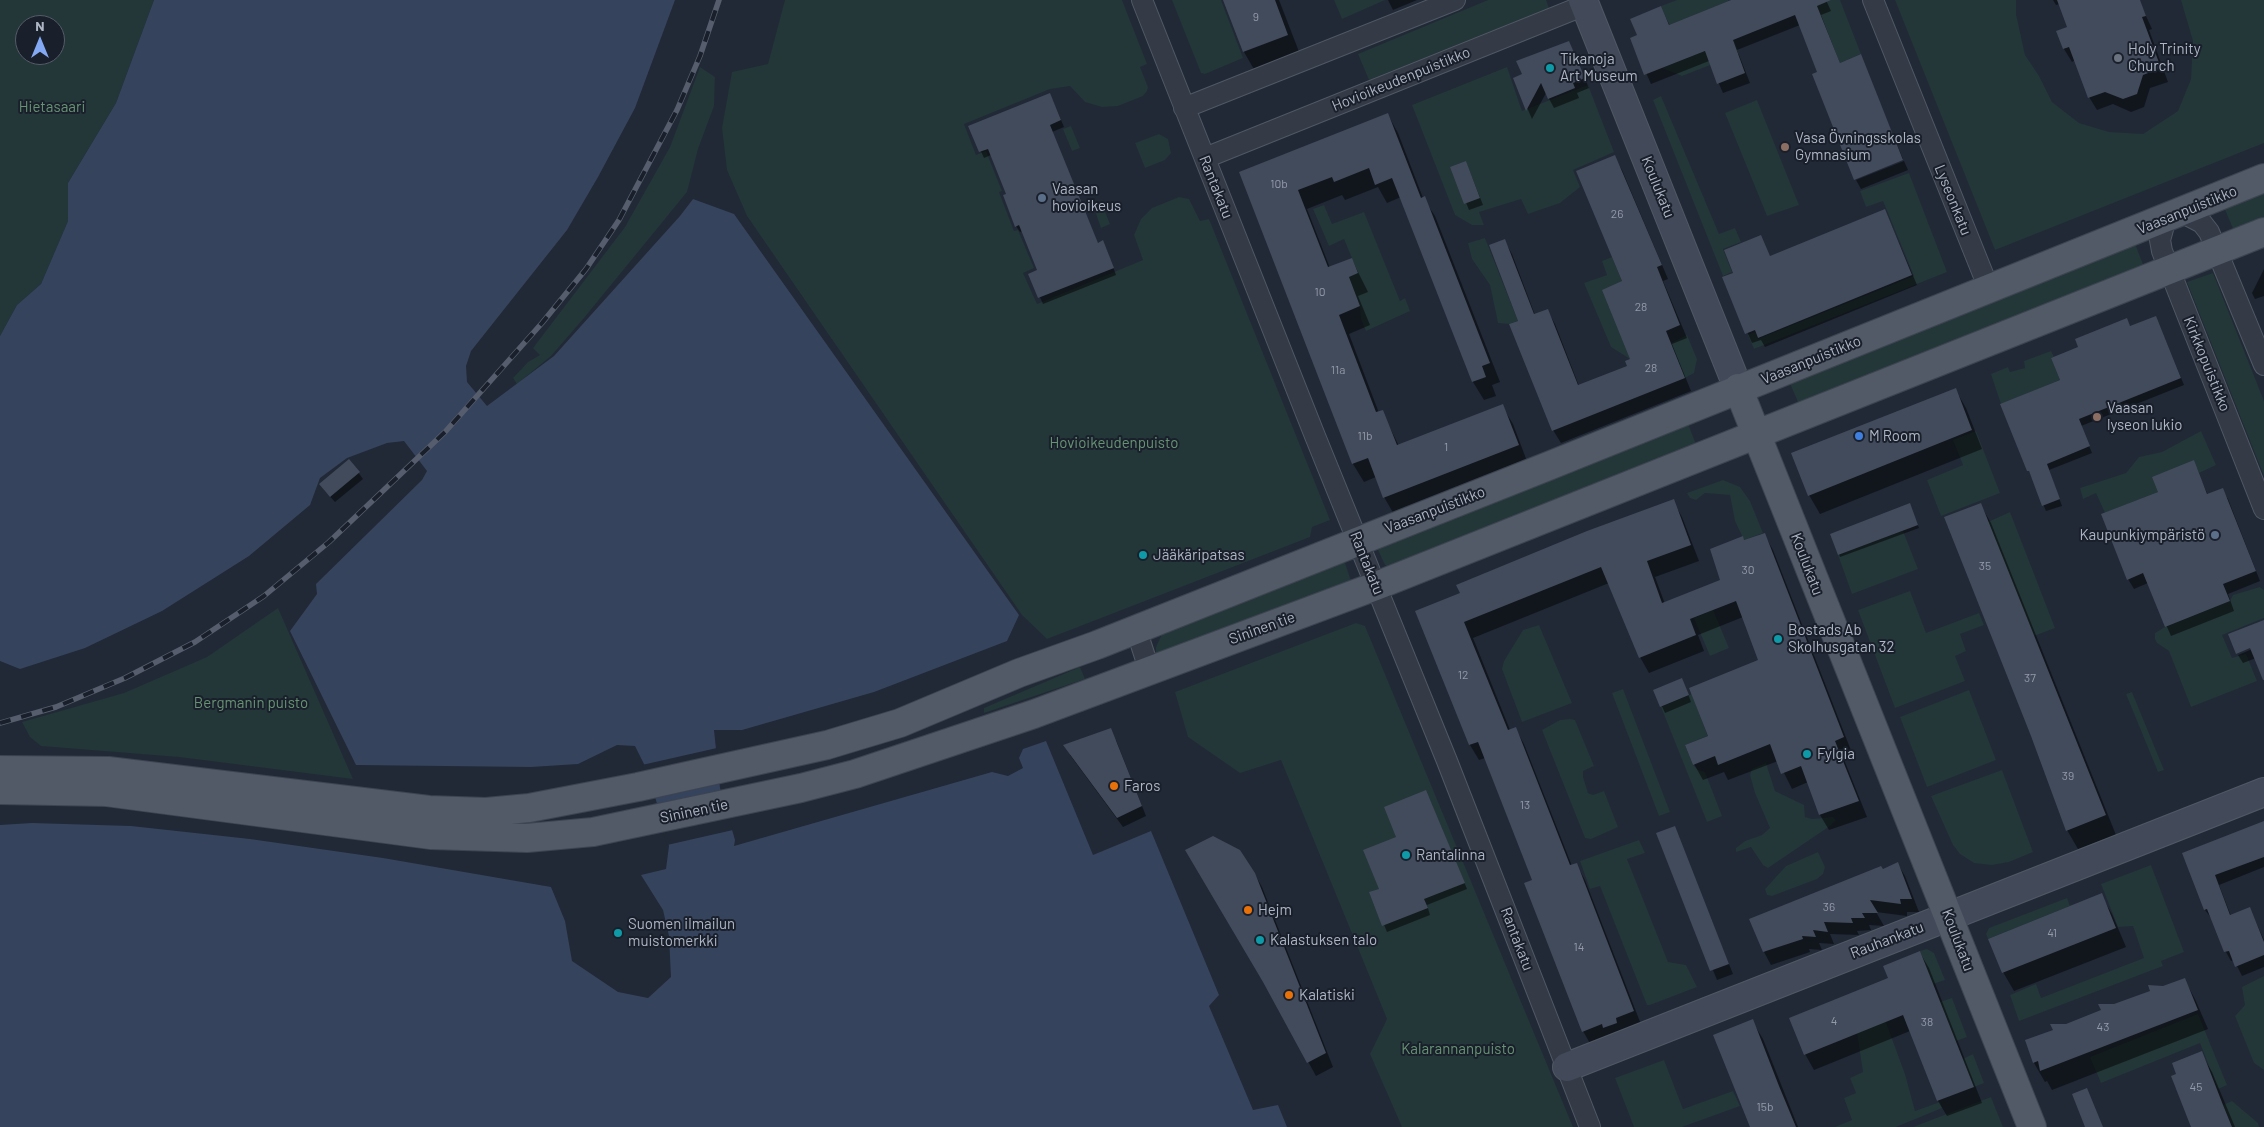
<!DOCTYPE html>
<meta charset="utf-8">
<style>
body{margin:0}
#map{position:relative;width:2264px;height:1127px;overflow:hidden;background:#212936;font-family:Barlow,sans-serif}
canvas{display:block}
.north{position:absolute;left:15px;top:15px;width:50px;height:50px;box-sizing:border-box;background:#1a202b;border:1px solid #555c68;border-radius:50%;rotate:0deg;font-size:14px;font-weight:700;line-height:20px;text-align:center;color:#aeb5c4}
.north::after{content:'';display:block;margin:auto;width:18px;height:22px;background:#83a8f4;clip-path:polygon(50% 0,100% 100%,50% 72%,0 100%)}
</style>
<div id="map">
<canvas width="2264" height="1127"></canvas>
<div class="north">N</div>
</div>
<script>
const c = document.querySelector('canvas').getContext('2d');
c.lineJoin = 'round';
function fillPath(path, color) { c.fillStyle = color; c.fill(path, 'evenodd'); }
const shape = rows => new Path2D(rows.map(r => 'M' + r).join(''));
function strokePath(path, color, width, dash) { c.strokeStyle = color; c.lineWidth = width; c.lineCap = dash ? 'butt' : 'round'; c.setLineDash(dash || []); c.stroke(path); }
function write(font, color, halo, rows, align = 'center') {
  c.font = font + ' Barlow,sans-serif'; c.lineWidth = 4; c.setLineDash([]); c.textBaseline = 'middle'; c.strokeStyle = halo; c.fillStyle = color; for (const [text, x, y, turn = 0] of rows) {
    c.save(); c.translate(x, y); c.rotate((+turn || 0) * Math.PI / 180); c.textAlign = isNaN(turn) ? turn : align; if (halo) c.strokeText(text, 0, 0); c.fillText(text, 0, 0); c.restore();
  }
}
const green = shape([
 [0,0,154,0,116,103,68,183,68,221,41,284,17,305,0,336],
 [25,25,55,25,55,55,25,55],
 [785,0,1122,0,1147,64,1140,67,1148,87,1147,91,1143,96,1118,106,1102,107,1085,102,1070,86,1050,89,964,124,976,155,986,151,1002,191,999,192,1014,231,1018,230,1034,268,1023,273,1037,304,1143,260,1134,235,1141,219,1152,208,1179,197,1189,199,1200,221,1209,219,1330,520,1312,527,1310,537,1047,639,1022,615,747,216,727,170,722,128,732,72,768,64],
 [1172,0,1221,0,1243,58,1205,74,1201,73],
 [1334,0,1385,0,1342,19],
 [1488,0,1546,0,1549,8,1369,80,1358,54],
 [1677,0,1728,0,1729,1,1669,25,1661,6],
 [1826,0,1840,0,1861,54,1840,63,1817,6],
 [1895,0,2016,0,2016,14,2025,55,2039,76,2052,102,2079,123,2109,132,2143,134,2178,111,2191,79,2193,41,2181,0,2264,0,2264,143,1995,250],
 [1734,40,1739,54,1682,76,1662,68],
 [700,67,715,77,714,106,698,149,687,192,584,318,551,356,517,384,513,378,528,362,540,355,533,348,625,227,670,147],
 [1507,67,1522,111,1588,85,1614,152,1573,170,1580,187,1560,203,1528,214,1521,199,1479,212,1484,225,1472,225,1455,215,1412,105],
 [1661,96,1719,234,1735,228,1741,242,1723,249,1732,272,1723,276,1653,100],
 [1757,100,1799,205,1767,216,1725,113],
 [1071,126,1080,148,1072,151,1063,129],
 [1159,134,1168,139,1171,153,1165,160,1145,168,1135,143],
 [1909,173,1947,272,1754,349,1748,335,1755,332,1758,339,1914,276,1883,201,1866,207,1860,191],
 [2264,189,2264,219,2234,231,2223,205],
 [1101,202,1110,224,1101,228,1093,205],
 [1324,205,1332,224,1364,212,1400,301,1405,298,1410,311,1366,331,1361,319,1360,306,1349,277,1358,273,1344,239,1329,246,1313,209],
 [1485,238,1518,321,1509,324,1498,323,1490,285,1472,259,1468,243],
 [2134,241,2144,267,1800,407,1789,381],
 [1612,257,1622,281,1630,359,1611,347,1584,283,1607,275,1602,261],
 [2213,273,2264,401,2264,476,2187,282],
 [1687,335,1697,359,1694,373,1685,378,1671,343],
 [2051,351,2054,357,2051,358,2060,380,2001,404,1991,374,2008,367,2010,372,2025,368,2024,361],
 [1687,421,1697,447,1391,569,1385,565,1378,550,1381,543],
 [1976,431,2000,493,1941,516,1927,480,1963,465,1953,440],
 [2201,431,2216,465,2199,473,2194,461,2158,492,2105,513,2096,493,2083,499,2080,488,2126,473,2139,457,2162,452],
 [1723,480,1740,487,1750,501,1763,533,1744,540,1735,521,1730,495,1705,493,1696,500,1690,498,1687,493],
 [2010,512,2055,628,2034,636,1988,522],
 [1903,531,1918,569,1852,594,1838,555],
 [1337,563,1345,563,1351,581,1156,656,1156,647,1163,632],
 [2260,587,2264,590,2264,618,2222,635,2232,658,2246,654,2257,681,2191,707,2169,651,2157,643,2155,639,2155,633,2165,627,2230,601,2233,595],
 [1910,591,1926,633,1979,613,1984,625,1960,634,1966,651,1955,656,1965,681,1895,708,1858,610],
 [278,608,353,779,179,757,41,746,30,737,22,722,124,693,207,657],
 [1713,610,1729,648,1710,656,1694,618],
 [1356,623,1365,626,1573,1127,1402,1127,1370,1054,1387,1019,1281,760,1240,773,1188,737,1175,692],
 [1539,625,1572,703,1522,722,1502,669,1504,661,1523,630],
 [1080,667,1085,679,984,713,984,708],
 [1623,689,1670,812,1659,816,1612,693],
 [1969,690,1996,760,1927,787,1900,717],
 [2132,692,2164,770,2158,772,2126,694],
 [1692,694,1715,756,1707,736,1685,745,1693,765,1698,770,1705,772,1722,816,1707,822,1661,707],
 [1570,719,1575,720,1594,766,1583,771,1583,777,1588,793,1593,795,1604,791,1618,827,1591,839,1585,838,1542,730,1560,720],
 [1766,763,1775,791,1804,805,1805,817,1812,819,1833,817,1836,820,1830,826,1768,868,1763,865,1751,847,1736,852,1736,848,1745,841,1762,835,1770,828,1755,793,1750,775,1752,769],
 [2002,770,2033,852,2009,862,1992,865,1974,863,1960,854,1953,845,1931,796],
 [1639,840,1645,853,1627,859,1668,962,1686,965,1697,987,1650,1005,1647,1005,1600,886,1590,889,1580,861],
 [1818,852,1825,867,1823,874,1817,879,1772,896,1767,895,1765,889,1786,866],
 [2151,865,2184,952,2161,961,2163,966,2019,1021,2010,995,2036,984,2041,998,2144,958,2133,926,2118,927,2101,884],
 [2067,898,2070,906,1988,939,1986,934,1989,928],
 [1927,949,1934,953,1945,980,1933,984,1920,951],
 [2264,976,2264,1070,2254,1063,2235,1016,2245,1005,2242,987],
 [1865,987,1874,990,1905,1074,1915,1111,1940,1102,1942,1108,1896,1127,1835,1127,1852,1120,1844,1098,1856,1093,1850,1078,1863,1072,1857,1033,1880,1024],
 [1952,998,1967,1037,1956,1041,1940,1002],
 [2198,1014,2227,1085,2218,1089,2200,1043,2101,1083,2090,1057],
 [1973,1054,1984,1083,1974,1087,1963,1059],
 [1664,1060,1683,1109,1733,1091,1740,1106,1682,1127,1634,1127,1615,1078],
 [1991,1097,2003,1127,1913,1127],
 [2232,1101,2258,1123,2259,1127,2232,1127,2223,1105]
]);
const water = shape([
 [154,0,675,0,635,108,598,177,567,230,471,351,466,366,467,382,487,406,554,356,680,216,693,199,734,214,1019,615,1007,641,874,692,742,730,714,730,720,788,735,840,734,846,992,772,1008,776,1023,768,1019,758,1023,749,1046,741,1093,855,1151,831,1219,995,1209,1006,1253,1110,1278,1105,1287,1127,0,1127,0,825,32,823,131,826,250,839,383,858,551,887,565,921,572,961,618,992,648,998,671,977,669,936,663,910,641,875,666,869,669,846,648,772,635,746,617,745,578,764,531,767,356,765,290,631,317,594,316,584,422,480,427,471,404,441,387,443,347,458,320,478,310,505,249,556,162,611,85,648,20,669,0,661,0,336,17,305,41,284,68,221,68,183,116,103]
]);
const pier = shape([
 [717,748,722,783,653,798,642,765],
 [724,794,733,830,667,845,656,808]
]);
const shadow = shape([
 [1224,0,1279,0,1303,62,1259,78,1244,52],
 [1388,0,1417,0,1393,10],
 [1730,0,1826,0,1831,11,1821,15,1840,64,1860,56,1903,159,1855,178,1819,72,1800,25,1737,50,1750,83,1723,93,1709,61,1651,84,1631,39,1638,36,1661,8,1670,26,1730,2],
 [2053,0,2139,1,2152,29,2149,30,2168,82,2150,88,2144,107,2131,112,2113,104,2097,110,2089,97,2075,60,2072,62,2064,49,2058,31,2068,27,2060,4,2056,5],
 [1569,42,1589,88,1577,93,1579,98,1554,108,1546,93,1532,119,1514,78,1523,75],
 [1053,101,1064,127,1052,132,1098,244,1106,248,1116,275,1043,304,1030,275,1039,271,1023,231,1020,232,1016,226,1007,195,991,155,984,158,970,127],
 [1388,115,1398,133,1423,198,1435,216,1500,382,1492,385,1496,396,1484,400,1473,382,1401,197,1387,203,1378,187,1345,200,1342,195,1307,209,1330,268,1352,260,1368,292,1358,296,1370,325,1349,334,1379,413,1382,412,1399,446,1502,406,1513,424,1528,464,1395,516,1384,497,1376,477,1364,482,1353,464,1241,173],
 [1614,156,1622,170,1668,279,1663,281,1687,338,1672,344,1691,391,1561,443,1553,430,1519,322,1504,240,1512,254,1535,315,1547,310,1555,324,1579,386,1628,367,1632,360],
 [1904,161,1908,170,1861,189,1856,180],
 [1466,162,1483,205,1469,210,1452,168],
 [1885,210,1917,285,1765,347,1761,340,1752,343,1724,278,1735,273,1760,236,1770,257],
 [2264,269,2264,296,2255,299,2252,293],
 [2159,324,2184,385,2081,426,2092,453,2049,470,2062,506,2046,511,2029,471,2062,381,2131,328],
 [1955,389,1966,408,1982,449,1820,514,1809,495],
 [349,460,363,479,335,502,324,490],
 [2193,462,2208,495,2222,490,2228,499,2260,581,2228,594,2234,611,2171,636,2148,583,2134,589,2128,579,2160,492],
 [1673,501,1682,517,1699,561,1655,577,1665,604,1722,581,1744,541,1764,534,1773,550,1852,753,1843,757,1867,817,1829,830,1820,815,1808,782,1792,789,1778,761,1728,780,1724,772,1703,780,1694,764,1760,660,1743,617,1698,635,1704,651,1649,673,1640,657,1609,583,1473,638,1510,730,1515,728,1524,744,1572,866,1576,864,1585,880,1642,1027,1592,1047,1583,1031,1533,881,1485,758,1479,760,1470,745,1461,593],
 [1980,504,1991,523,2116,835,2078,849,2067,830],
 [1911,508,1919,528,1840,557,1832,535],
 [2264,621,2264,678,2256,658,2243,663,2238,655,2257,647],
 [1685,686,1691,702,1665,713,1655,691],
 [1116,740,1146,816,1123,827,1070,755],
 [1429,798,1467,889,1427,905,1430,915,1387,932,1371,893,1380,889,1398,838],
 [2264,822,2264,867,2219,885,2231,916,2250,909,2264,940,2264,967,2242,976,2234,960,2231,961,2226,952,2212,919,2205,910,2183,853],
 [1674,828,1733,974,1717,980,1658,834],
 [1897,863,1905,876,1919,912,1907,912,1907,916,1876,912,1884,926,1869,925,1871,930,1857,931,1859,935,1830,934,1834,944,1819,943,1822,950,1809,949,1810,952,1771,965,1764,952,1883,870],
 [1254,873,1262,887,1333,1067,1316,1076,1266,985],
 [2101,895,2112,914,2126,947,2014,991,2003,972],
 [1920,953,1929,968,1982,1103,1947,1116,1938,1101,1910,1031,1814,1070,1805,1054],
 [2184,979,2195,999,2208,1029,2052,1090,2047,1081,2045,1082,2034,1063,2026,1041],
 [1752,1021,1763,1039,1798,1127,1751,1127],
 [2201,1053,2212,1072,2235,1127,2192,1127,2178,1075]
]);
const building = shape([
 [1223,0,1275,0,1288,35,1243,52],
 [1731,0,1831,0,1817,6,1840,63,1861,54,1903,160,1854,180,1812,74,1817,72,1795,15,1733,40,1745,73,1717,84,1705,51,1644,75,1630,38,1637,35,1630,19,1661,6,1669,25],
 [2057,0,2140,0,2146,16,2142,17,2161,68,2143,75,2137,94,2123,99,2105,92,2088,98,2069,47,2063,49,2056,31,2067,27],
 [1569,41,1585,78,1573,83,1575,88,1548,99,1541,83,1526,111,1513,78,1522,74,1516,61],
 [1050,93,1061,120,1050,125,1098,243,1103,240,1114,268,1038,298,1028,274,1037,270,1019,225,1015,227,1003,195,1006,194,988,149,979,152,968,126],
 [1388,113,1421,198,1425,196,1490,363,1482,366,1486,377,1472,382,1392,178,1375,185,1369,168,1334,182,1332,177,1298,190,1328,267,1352,258,1358,273,1349,277,1360,306,1339,315,1376,412,1383,410,1397,445,1503,404,1519,445,1383,498,1368,458,1352,464,1239,172],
 [1615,155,1662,265,1657,267,1680,325,1666,331,1685,378,1552,431,1509,324,1518,321,1489,245,1505,239,1534,314,1548,309,1578,385,1627,366,1625,361,1630,359,1602,290,1622,281,1576,171],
 [1466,161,1480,198,1464,204,1450,167],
 [1885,209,1912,275,1758,338,1755,330,1745,334,1722,277,1733,273,1724,250,1761,235,1770,256],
 [2156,316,2181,378,2079,419,2090,446,2047,464,2060,499,2042,506,2029,471,2027,471,2000,404,2060,380,2051,358,2078,347,2075,339,2127,318,2130,326],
 [1956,388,1972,430,1808,496,1791,453],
 [349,459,360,472,330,497,319,484],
 [2194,460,2207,494,2223,488,2256,571,2223,584,2230,601,2165,627,2143,573,2127,580,2101,514,2158,492,2152,477],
 [1674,499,1691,545,1647,561,1662,603,1720,580,1710,549,1743,536,1744,540,1765,533,1844,737,1835,741,1859,801,1819,815,1801,766,1781,774,1770,744,1718,765,1715,756,1693,765,1685,745,1708,736,1689,688,1758,660,1736,601,1690,619,1696,635,1639,658,1601,567,1464,622,1508,730,1516,727,1570,865,1577,863,1634,1011,1616,1018,1617,1023,1603,1028,1602,1024,1582,1032,1524,883,1532,880,1478,742,1469,745,1415,611,1460,593,1456,585,1587,531],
 [1910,503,1918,525,1838,555,1830,534],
 [1981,503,2106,815,2066,831,2031,736,1944,517],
 [2264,620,2264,680,2263,680,2250,648,2236,654,2228,634],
 [1682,678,1689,695,1660,707,1653,690],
 [1111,728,1142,806,1117,818,1063,745],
 [1426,790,1465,883,1424,899,1428,908,1382,926,1369,892,1379,889,1363,850,1396,837,1384,807],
 [2264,821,2264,857,2215,875,2230,915,2250,907,2264,942,2264,955,2235,967,2229,951,2224,952,2207,909,2204,910,2182,853],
 [1675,826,1729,964,1710,971,1656,833],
 [1213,836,1240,850,1255,873,1326,1053,1307,1063,1263,982,1185,850],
 [1898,862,1912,899,1900,899,1901,904,1870,900,1878,913,1862,913,1865,918,1851,918,1853,923,1824,922,1828,932,1813,930,1816,937,1802,936,1803,939,1763,952,1749,919,1881,866,1883,869],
 [2102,893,2116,928,2002,973,1988,939],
 [1920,951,1974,1087,1937,1101,1903,1015,1804,1055,1789,1018,1888,978,1883,966],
 [2185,978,2198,1010,2040,1071,2038,1061,2033,1063,2025,1040,2053,1030,2050,1024,2066,1024,2101,1010,2098,1004,2114,1004,2150,991,2148,985,2163,986],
 [1753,1019,1779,1086,1796,1127,1750,1127,1713,1035],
 [2202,1051,2223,1105,2232,1127,2191,1127,2171,1076,2176,1074,2172,1063],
 [2087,1088,2103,1127,2085,1127,2072,1094]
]);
const street = shape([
 [1142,0,1315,436,1447,761,1590,1127],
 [1873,0,1989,289],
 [1184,108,1455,0],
 [1205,158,1585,5],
 [2181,212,2202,223,2209,232,2264,365],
 [2166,218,2160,240,2162,251,2264,509],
 [1136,629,1149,669]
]);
const secondary = shape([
 [1583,0,1738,388],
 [1567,1067,2264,792]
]);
const primary = shape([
 [1738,388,2032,1127],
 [0,770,108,771,429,810,486,812,529,808,638,787,827,745,900,723,1019,673,1097,645,1546,467,2264,178],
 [0,790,106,792,431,835,527,838,593,832,801,788,855,774,1034,714,1376,586,2264,232]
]);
const rail = shape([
 [0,723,56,707,125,678,195,642,264,596,329,542,445,432,542,323,586,269,619,220,677,110,700,56,719,0]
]);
const markers = [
 [2118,58,5,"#6b7280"],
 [1550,68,5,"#0f9aa8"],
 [1785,147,5,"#8d6e63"],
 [1042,198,5,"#5c6f8a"],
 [2097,417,5,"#8d6e63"],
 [1859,436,5,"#3f7fe0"],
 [2215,535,5,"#5c6f8a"],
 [1143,555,5,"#0f9aa8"],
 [1778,639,5,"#0f9aa8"],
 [1807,754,5,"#0f9aa8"],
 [1114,786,5,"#e8710a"],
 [1406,855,5,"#0f9aa8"],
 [1248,910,5,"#e8710a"],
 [618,933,5,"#0f9aa8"],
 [1260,940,5,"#0f9aa8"],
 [1289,995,5,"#e8710a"]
];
const numberNames = [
 ["9",1256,17],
 ["10b",1279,184],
 ["26",1617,214],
 ["10",1320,292],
 ["28",1641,307],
 ["28",1651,368],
 ["11a",1338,370],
 ["11b",1365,436],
 ["1",1446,447],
 ["35",1985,566],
 ["30",1748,570],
 ["12",1463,675],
 ["37",2030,678],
 ["39",2068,776],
 ["13",1525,805],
 ["36",1829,907],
 ["41",2052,933],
 ["14",1579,947],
 ["4",1834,1021],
 ["38",1927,1022],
 ["43",2103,1027],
 ["45",2196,1087],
 ["15b",1765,1107]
];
const poiNames = [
 ["Holy Trinity",2128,49],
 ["Church",2128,66],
 ["Tikanoja",1560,59],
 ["Art Museum",1560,76],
 ["Vasa Övningsskolas",1795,138],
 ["Gymnasium",1795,155],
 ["Vaasan",1052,189],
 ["hovioikeus",1052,206],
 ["Vaasan",2107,408],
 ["lyseon lukio",2107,425],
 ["M Room",1869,436],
 ["Kaupunkiympäristö",2205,535,"right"],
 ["Jääkäripatsas",1153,555],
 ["Bostads Ab",1788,630],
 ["Skolhusgatan 32",1788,647],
 ["Fylgia",1817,754],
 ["Faros",1124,786],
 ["Rantalinna",1416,855],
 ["Hejm",1258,910],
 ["Suomen ilmailun",628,924],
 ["muistomerkki",628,941],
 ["Kalastuksen talo",1270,940],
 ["Kalatiski",1299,995]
];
const streetNames = [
 ["Hovioikeudenpuistikko",1401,79,-22],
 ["Rantakatu",1216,187,68],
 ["Koulukatu",1658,187,68],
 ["Lyseonkatu",1953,200,68],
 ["Vaasanpuistikko",2187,210,-22],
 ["Vaasanpuistikko",1811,360,-22],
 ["Kirkkopuistikko",2207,364,68],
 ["Vaasanpuistikko",1435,510,-21],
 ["Rantakatu",1367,563,68],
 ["Koulukatu",1807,564,69],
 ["Sininen tie",1262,628,-20],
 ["Sininen tie",694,811,-12],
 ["Rantakatu",1517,939,69],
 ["Rauhankatu",1887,940,-21],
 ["Koulukatu",1958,940,69]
];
const parkNames = [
 ["Hietasaari",52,107],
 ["Hovioikeudenpuisto",1114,443],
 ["Bergmanin puisto",251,703],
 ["Kalarannanpuisto",1458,1049]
];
fillPath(green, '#233638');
fillPath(water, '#35435d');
fillPath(pier, '#212936');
fillPath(shadow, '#0007');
fillPath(building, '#424b5b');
strokePath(street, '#515865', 22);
strokePath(secondary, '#515865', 30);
strokePath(primary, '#3d4451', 30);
strokePath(street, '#343b47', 20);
strokePath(secondary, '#424a5a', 28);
strokePath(primary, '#525967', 28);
strokePath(rail, '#565e6e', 5.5);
strokePath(rail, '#1a202b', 4, [11]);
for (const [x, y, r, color] of markers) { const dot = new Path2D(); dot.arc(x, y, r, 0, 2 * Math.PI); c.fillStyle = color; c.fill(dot); strokePath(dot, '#1a202b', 2); }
write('12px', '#939aaa', null, numberNames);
write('15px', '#aeb5c4', '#1a202b', poiNames, 'left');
write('15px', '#aeb5c4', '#1a202b', streetNames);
write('15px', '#679374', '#1a202b', parkNames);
</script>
